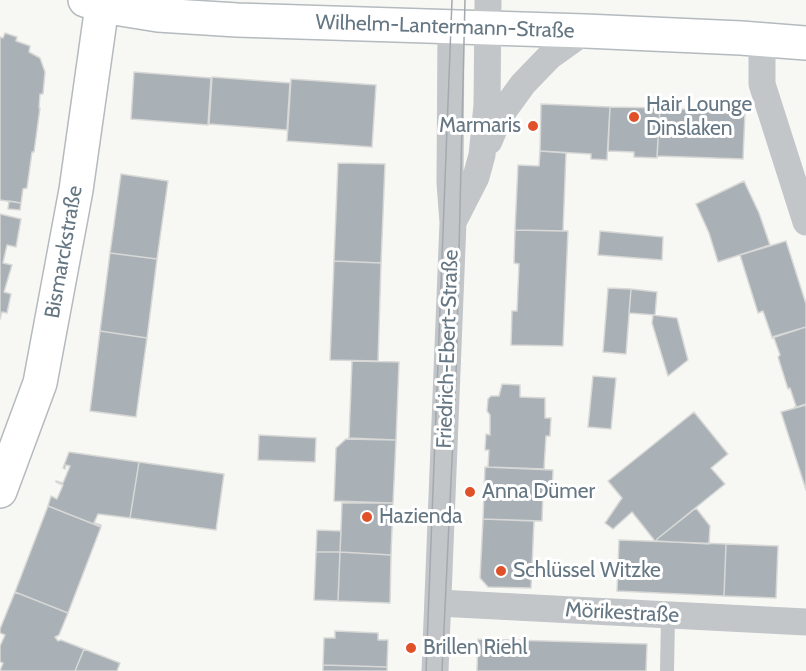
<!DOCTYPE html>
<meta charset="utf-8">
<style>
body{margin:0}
canvas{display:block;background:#f7f7f4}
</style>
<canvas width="806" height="671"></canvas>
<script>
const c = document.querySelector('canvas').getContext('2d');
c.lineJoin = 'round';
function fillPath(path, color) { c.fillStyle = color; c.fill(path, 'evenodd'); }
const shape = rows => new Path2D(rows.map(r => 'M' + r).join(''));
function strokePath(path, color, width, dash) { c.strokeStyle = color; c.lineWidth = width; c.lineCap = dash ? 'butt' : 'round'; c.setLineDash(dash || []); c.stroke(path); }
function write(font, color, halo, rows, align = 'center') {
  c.font = font + ' Cabin,sans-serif'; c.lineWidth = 6; c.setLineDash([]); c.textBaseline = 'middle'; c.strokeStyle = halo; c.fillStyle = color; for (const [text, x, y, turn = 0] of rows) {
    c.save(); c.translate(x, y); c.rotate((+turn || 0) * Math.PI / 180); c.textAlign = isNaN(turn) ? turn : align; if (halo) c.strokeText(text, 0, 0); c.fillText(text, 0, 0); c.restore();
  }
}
const building = shape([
 [5,33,17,37,16,41,30,46,29,52,40,58,45,72,43,94,40,94,39,108,40,108,34,152,32,152,27,188,23,189,21,203,0,200,0,37,3,38,5,33],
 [134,72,211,78,208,125,131,119,134,72],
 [212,77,290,83,287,130,209,124,212,77],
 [291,79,376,85,372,147,287,141,291,79],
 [541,104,610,107,607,160,591,159,591,154,540,151,541,104],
 [610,107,660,108,657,158,634,157,634,152,608,151,610,107],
 [660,108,745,112,743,159,657,156,660,108],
 [540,151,566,153,563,231,515,230,518,165,539,166,540,151],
 [338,163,385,164,381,263,334,261,338,163],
 [121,174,168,181,157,259,110,253,121,174],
 [744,181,759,213,770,245,718,262,709,233,696,204,744,181],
 [9,201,21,203,20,210,8,209,9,201],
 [0,214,21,219,16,247,7,245,3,263,12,265,4,292,11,294,7,313,2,312,0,319,0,214],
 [515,230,568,231,563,346,511,345,512,311,517,311,519,264,514,263,515,230],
 [600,231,663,237,662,260,598,255,600,231],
 [786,241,806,304,806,327,772,337,763,311,758,313,740,255,786,241],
 [110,253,157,259,147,338,100,331,110,253],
 [334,261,381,263,378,361,330,360,334,261],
 [608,288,631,289,626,354,603,352,608,288],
 [631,289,657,292,655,315,629,313,631,289],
 [653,315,677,318,688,360,668,376,652,323,653,315],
 [806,327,806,404,794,408,796,406,790,388,788,389,778,357,780,355,774,338,772,338,806,327],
 [100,331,147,338,136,417,90,411,100,331],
 [352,361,399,362,396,440,349,438,352,361],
 [593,376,616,378,611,429,588,427,593,376],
 [502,384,520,385,520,397,545,398,545,418,551,418,550,436,546,436,544,469,488,467,489,450,485,450,486,434,490,435,490,415,487,411,488,399,491,396,499,396,502,384],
 [806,405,806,490,781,412,806,405],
 [694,412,728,454,711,468,725,484,657,539,657,541,655,541,632,512,613,529,605,523,622,498,608,481,694,412],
 [259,435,316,438,315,462,258,460,259,435],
 [346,439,396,440,393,503,334,501,336,448,346,439],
 [69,452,139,462,130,518,98,514,94,523,101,525,101,527,48,506,51,496,57,499,63,485,56,482,56,481,63,483,70,466,66,465,65,469,63,468,69,452],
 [139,462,224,474,216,530,130,518,139,462],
 [485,467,553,470,552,492,543,492,542,521,483,519,485,467],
 [342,503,393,503,391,555,340,552,342,503],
 [48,506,101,527,68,613,15,592,48,506],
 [696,508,710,526,709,544,657,541,657,539,696,508],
 [483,519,534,521,531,588,488,587,480,578,483,519],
 [317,530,341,531,340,552,316,552,317,530],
 [619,540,726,544,724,596,617,591,619,540],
 [726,544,778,546,776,598,724,596,726,544],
 [316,552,340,552,338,601,314,600,316,552],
 [340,552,391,555,390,603,338,601,340,552],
 [15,592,68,613,59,635,55,637,58,641,61,640,84,649,75,671,0,671,3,663,0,662,0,646,5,635,0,633,0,629,15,592],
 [335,631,378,633,378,640,388,640,387,667,323,665,324,638,335,638,335,631],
 [478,639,647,644,646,671,477,671,478,639],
 [84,649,120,663,117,671,75,671,84,649],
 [323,665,387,667,387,671,323,671,323,665]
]);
const lane = shape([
 [667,671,668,616]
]);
const street = shape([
 [762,40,762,84,806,222],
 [489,141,499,117,523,84,550,56,585,31],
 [453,222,476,177,482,155,487,105,488,0],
 [438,603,806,622],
 [435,671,453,222,450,183,451,27]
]);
const secondary = shape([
 [85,0,102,6,158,15,237,20,585,31,741,38,806,43],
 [0,491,40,383,76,190,102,6]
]);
const tram = shape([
 [426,671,452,0],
 [442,671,456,375,465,0]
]);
const markers = [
 [634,117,6,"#e15129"],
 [533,126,6,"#e15129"],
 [470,492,6,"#e15129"],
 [367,517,6,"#e15129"],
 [501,571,6,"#e15129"],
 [411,648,6,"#e15129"]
];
const streetNames = [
 ["Wilhelm-Lantermann-Straße",445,27,2],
 ["Bismarckstraße",64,252,-80],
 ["Friedrich-Ebert-Straße",448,349,-88],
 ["Mörikestraße",622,613,3]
];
const poiNames = [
 ["Hair Lounge",646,105],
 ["Dinslaken",646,129],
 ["Marmaris",521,126,"right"],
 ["Anna Dümer",482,492],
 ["Hazienda",379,517],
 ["Schlüssel Witzke",513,571],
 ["Brillen Riehl",423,648]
];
fillPath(building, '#a9b1b6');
strokePath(building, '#d8d8d6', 1.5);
strokePath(secondary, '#b4babe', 36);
strokePath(lane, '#c2c6c9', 14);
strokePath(street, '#c2c6c9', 27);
strokePath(secondary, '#fff', 33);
strokePath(tram, '#a3a9ae', 1.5);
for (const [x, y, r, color] of markers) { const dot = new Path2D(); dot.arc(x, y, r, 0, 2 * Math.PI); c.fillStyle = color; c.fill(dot); strokePath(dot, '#fff', 2); }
write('21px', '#667784', '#fff', streetNames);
write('21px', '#667784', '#fff', poiNames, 'left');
</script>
